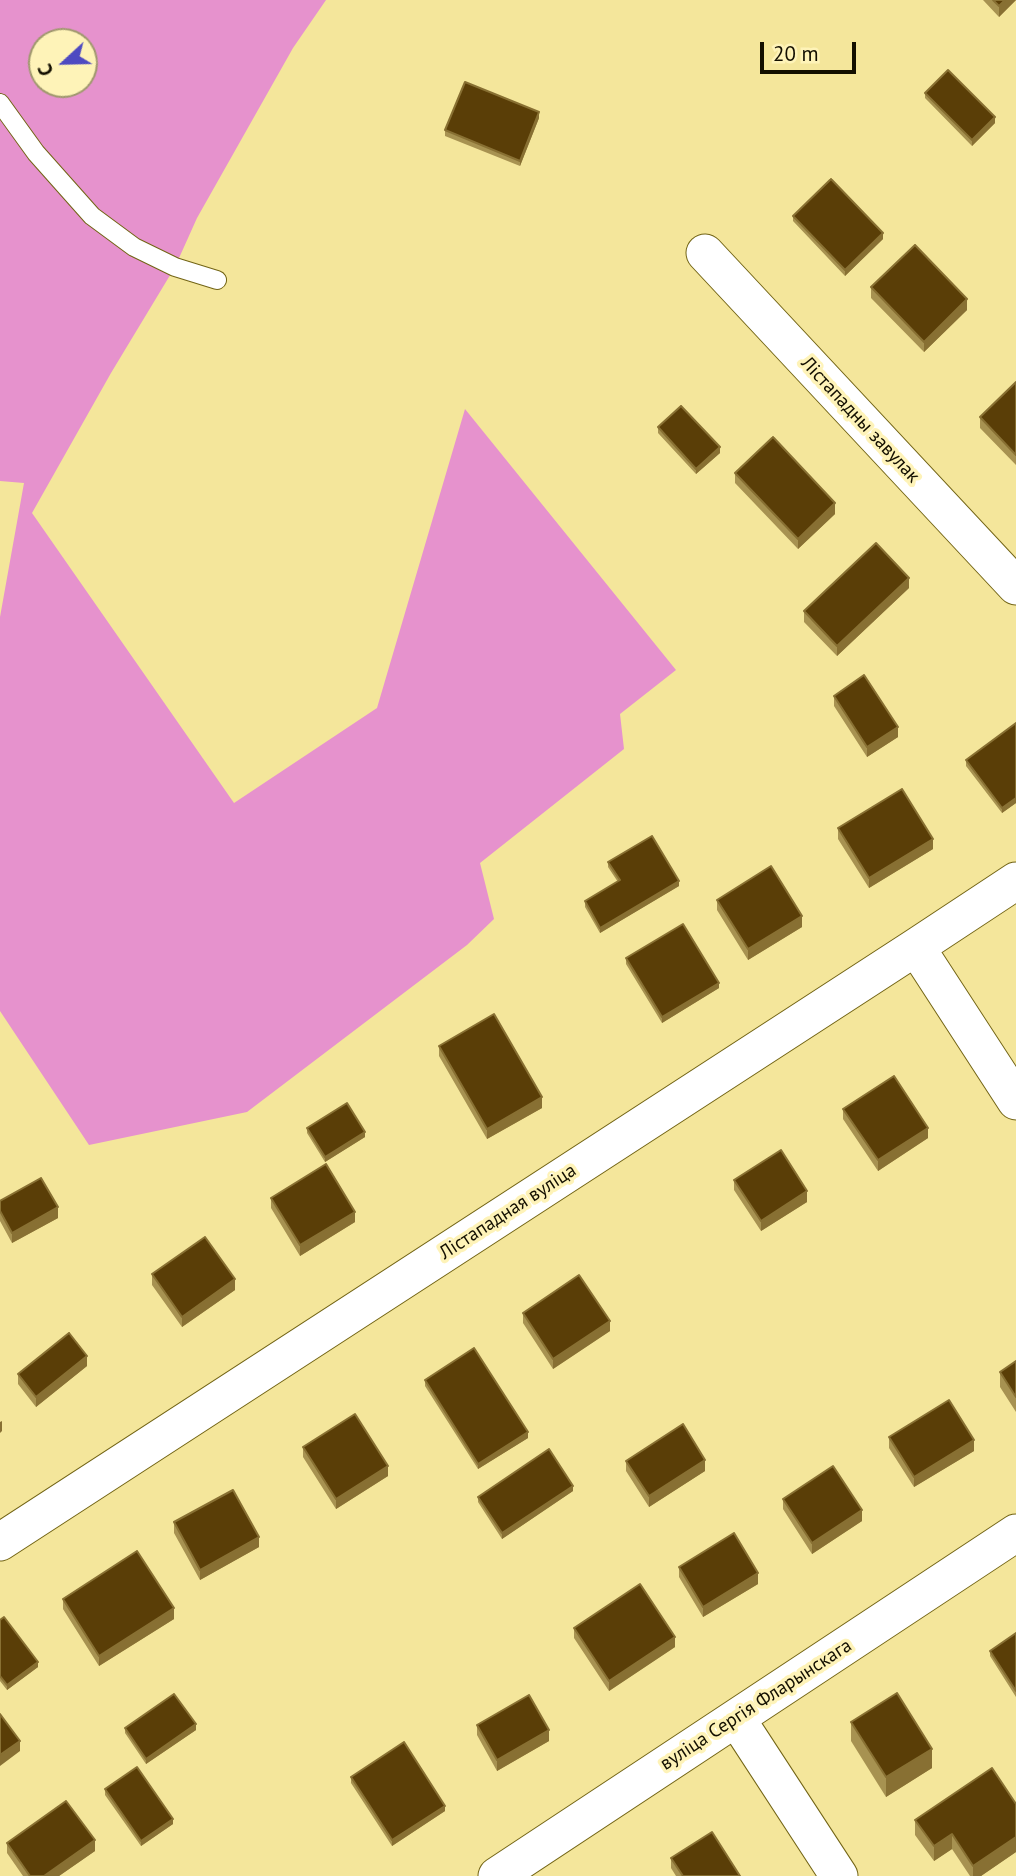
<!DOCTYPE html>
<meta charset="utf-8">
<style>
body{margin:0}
#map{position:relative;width:1016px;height:1876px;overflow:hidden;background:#f4e69b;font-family:"PT Sans",sans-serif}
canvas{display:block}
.north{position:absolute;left:28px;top:28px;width:70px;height:70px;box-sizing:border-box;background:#fef3b8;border:2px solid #a0986e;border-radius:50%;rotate:248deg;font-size:19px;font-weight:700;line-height:28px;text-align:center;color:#130f00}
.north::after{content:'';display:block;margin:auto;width:24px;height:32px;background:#4e4ac1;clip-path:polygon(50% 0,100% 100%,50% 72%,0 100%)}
.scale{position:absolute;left:760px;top:42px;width:96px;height:32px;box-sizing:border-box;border:4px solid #130f00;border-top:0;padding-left:9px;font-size:21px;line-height:24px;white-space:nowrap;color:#130f00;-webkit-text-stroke:5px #fef3b8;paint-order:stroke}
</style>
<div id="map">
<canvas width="1016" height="1876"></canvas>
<div class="north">С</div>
<div class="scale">20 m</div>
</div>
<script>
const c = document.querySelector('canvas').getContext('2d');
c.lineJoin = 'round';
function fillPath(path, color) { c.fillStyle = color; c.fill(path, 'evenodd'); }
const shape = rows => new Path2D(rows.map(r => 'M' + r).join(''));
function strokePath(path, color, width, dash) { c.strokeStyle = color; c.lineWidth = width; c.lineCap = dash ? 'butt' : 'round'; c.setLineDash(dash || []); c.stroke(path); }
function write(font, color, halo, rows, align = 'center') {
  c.font = font + ' "PT Sans",sans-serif'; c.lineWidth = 7; c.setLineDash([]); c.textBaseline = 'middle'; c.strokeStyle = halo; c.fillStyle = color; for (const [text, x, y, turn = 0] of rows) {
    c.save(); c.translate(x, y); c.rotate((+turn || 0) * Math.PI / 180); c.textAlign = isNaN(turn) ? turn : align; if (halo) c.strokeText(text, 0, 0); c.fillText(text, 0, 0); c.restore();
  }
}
const forest = shape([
 [0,0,326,0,293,48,197,218,175,267,111,373,32,513,234,803,377,708,465,409,676,670,620,714,624,749,480,863,494,919,467,945,247,1112,89,1145,0,1011,0,617,24,483,0,481],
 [42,42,84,42,84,84,42,84]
]);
const service = shape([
 [0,103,36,153,92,216,134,247,175,267,217,280]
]);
const minor = shape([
 [705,253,1016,586],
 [916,947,1016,1101],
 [0,1542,916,947,1016,881],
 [736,1718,839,1876],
 [497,1876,1016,1533]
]);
const wall = shape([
 [983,0,1016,0,999,17],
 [925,93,995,123,972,146,925,98],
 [539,118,520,166,445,136,445,130],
 [793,216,883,239,845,276,793,221],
 [871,287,967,310,924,352,871,298],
 [1016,382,1016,465,980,428,980,417],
 [658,427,720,453,696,474,658,433],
 [735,473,835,514,798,549,735,483],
 [909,588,837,656,804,622,804,611],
 [834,696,898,737,867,757,834,706],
 [1016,723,1016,803,1002,813,966,766,966,760],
 [838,828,933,849,869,888,838,839],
 [608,862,679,886,600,933,585,907,585,901,618,882,608,867],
 [717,900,802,927,748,960,717,910],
 [626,958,719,988,662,1023,626,964],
 [439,1046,542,1108,487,1139,439,1056],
 [843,1109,928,1138,878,1171,843,1119],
 [307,1128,365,1137,325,1162,307,1133],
 [734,1180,807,1202,761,1231,734,1190],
 [271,1198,355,1222,300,1256,271,1208],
 [0,1201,58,1218,12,1243,0,1221],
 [152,1274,235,1290,182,1327,152,1285],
 [523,1313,610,1331,553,1369,523,1323],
 [1016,1361,1016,1412,1000,1387,1000,1372],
 [87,1366,36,1407,18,1384,18,1374],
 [425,1380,528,1438,478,1469,425,1386],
 [889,1437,974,1451,914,1487,889,1448],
 [303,1447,388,1476,336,1509,303,1457],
 [626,1461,705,1471,649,1507,626,1471],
 [573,1491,502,1539,478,1502,478,1497],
 [783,1499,862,1521,812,1554,783,1509],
 [174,1522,259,1547,200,1580,174,1533],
 [679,1567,758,1584,703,1617,679,1577],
 [63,1599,174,1619,99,1666,63,1609],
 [0,1620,38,1667,7,1690,0,1681],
 [574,1628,675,1647,609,1691,574,1638],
 [1016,1633,1016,1697,990,1656,990,1651],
 [851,1722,932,1768,886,1797,851,1741],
 [477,1725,549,1741,497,1771,477,1735],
 [125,1728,196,1730,146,1764,125,1733],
 [351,1777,445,1811,392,1846,351,1783],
 [105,1789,173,1824,141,1846,105,1795],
 [915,1820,1016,1852,981,1876,970,1876,952,1849,934,1861,915,1835],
 [7,1843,95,1851,59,1876,23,1876,7,1853],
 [671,1858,740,1876,676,1876,671,1868]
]);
const shadedWall = shape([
 [1005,0,1016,0,999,17,999,6],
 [539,112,539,118,520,166,520,161],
 [995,117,995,123,972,146,972,140],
 [883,233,883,239,845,276,845,270],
 [967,299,967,310,924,352,924,342],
 [720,447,720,453,696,474,696,469],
 [835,503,835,514,798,549,798,539],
 [909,578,909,588,837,656,837,646],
 [898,727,898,737,867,757,867,747],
 [1016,798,1016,803,1002,813,1002,808],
 [933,839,933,849,869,888,869,878],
 [679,881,679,886,600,933,600,928],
 [802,916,802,927,748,960,748,949],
 [719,983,719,988,662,1023,662,1017],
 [542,1097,542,1108,487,1139,487,1129],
 [928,1128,928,1138,878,1171,878,1160],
 [365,1132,365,1137,325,1162,325,1157],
 [807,1191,807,1202,761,1231,761,1221],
 [58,1207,58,1218,12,1243,12,1233],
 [355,1212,355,1222,300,1256,300,1245],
 [235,1279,235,1290,182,1327,182,1317],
 [610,1321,610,1331,553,1369,553,1359],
 [87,1356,87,1366,36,1407,36,1397],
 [2,1421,2,1431,0,1433,0,1422],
 [528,1432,528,1438,478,1469,478,1464],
 [974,1440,974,1451,914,1487,914,1477],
 [705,1460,705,1471,649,1507,649,1496],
 [388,1466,388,1476,336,1509,336,1499],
 [573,1486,573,1491,502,1539,502,1533],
 [862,1510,862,1521,812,1554,812,1543],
 [259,1537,259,1547,200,1580,200,1570],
 [758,1573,758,1584,703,1617,703,1607],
 [174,1608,174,1619,99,1666,99,1656],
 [675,1637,675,1647,609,1691,609,1681],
 [38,1662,38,1667,7,1690,7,1685],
 [196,1724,196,1730,146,1764,146,1759],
 [549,1730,549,1741,497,1771,497,1760],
 [20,1741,20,1751,0,1766,0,1755],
 [932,1749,932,1768,886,1797,886,1777],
 [445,1806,445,1811,392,1846,392,1840],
 [173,1819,173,1824,141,1846,141,1841],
 [952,1834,952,1849,934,1861,934,1846],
 [1016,1837,1016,1852,981,1876,973,1876,973,1866],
 [95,1840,95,1851,59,1876,44,1876]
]);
const building = shape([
 [993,0,1005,0,999,6,993,0],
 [948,70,995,117,972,140,925,93,948,70],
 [465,82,539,112,520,161,445,130,465,82],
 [831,179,883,233,845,270,793,216,831,179],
 [915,245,967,299,924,342,871,287,915,245],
 [1016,382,1016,455,980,417,1016,382],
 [681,406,720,447,696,469,658,427,681,406],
 [773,437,835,503,798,539,735,473,773,437],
 [876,543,909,578,837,646,804,611,876,543],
 [864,675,898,727,867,747,834,696,864,675],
 [1016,723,1016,798,1002,808,966,760,1016,723],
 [902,789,933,839,869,878,838,828,902,789],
 [652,836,679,881,600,928,585,901,620,880,608,862,652,836],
 [771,866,802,916,748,949,717,900,771,866],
 [683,924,719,983,662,1017,626,958,683,924],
 [494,1014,542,1097,487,1129,439,1046,494,1014],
 [894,1076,928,1128,878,1160,843,1109,894,1076],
 [347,1103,365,1132,325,1157,307,1128,347,1103],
 [781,1150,807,1191,761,1221,734,1180,781,1150],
 [326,1164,355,1212,300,1245,271,1198,326,1164],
 [41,1178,58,1207,12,1233,0,1211,0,1201,41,1178],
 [205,1237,235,1279,182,1317,152,1274,205,1237],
 [579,1275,610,1321,553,1359,523,1313,579,1275],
 [69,1333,87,1356,36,1397,18,1374,69,1333],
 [474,1348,528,1432,478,1464,425,1380,474,1348],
 [1016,1361,1016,1397,1000,1372,1016,1361],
 [949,1400,974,1440,914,1477,889,1437,949,1400],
 [355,1414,388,1466,336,1499,303,1447,355,1414],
 [683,1424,705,1460,649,1496,626,1461,683,1424],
 [549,1449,573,1486,502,1533,478,1497,549,1449],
 [833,1466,862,1510,812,1543,783,1499,833,1466],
 [233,1490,259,1537,200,1570,174,1522,233,1490],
 [734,1533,758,1573,703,1607,679,1567,734,1533],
 [137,1551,174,1608,99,1656,63,1599,137,1551],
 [640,1584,675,1637,609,1681,574,1628,640,1584],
 [4,1617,38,1662,7,1685,0,1676,0,1620,4,1617],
 [1016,1633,1016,1691,990,1651,1016,1633],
 [897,1693,932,1749,886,1777,851,1722,897,1693],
 [174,1694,196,1724,146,1759,125,1728,174,1694],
 [529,1695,549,1730,497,1760,477,1725,529,1695],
 [0,1714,20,1741,0,1755,0,1714],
 [404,1742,445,1806,392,1840,351,1777,404,1742],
 [137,1767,173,1819,141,1841,105,1789,137,1767],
 [992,1768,1016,1804,1016,1837,973,1866,952,1834,934,1846,915,1820,992,1768],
 [66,1801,95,1840,44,1876,30,1876,7,1843,66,1801],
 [712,1832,740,1876,683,1876,671,1858,712,1832]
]);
const streetNames = [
 ["Лістападны завулак",860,420,47],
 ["Лістападная вуліца",508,1212,-33],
 ["вуліца Сергія Фларынскага",756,1705,-33]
];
fillPath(forest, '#e692cd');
strokePath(service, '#726415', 20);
strokePath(minor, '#726415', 39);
strokePath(service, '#fff', 18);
strokePath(minor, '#fff', 37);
fillPath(wall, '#a79251');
fillPath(shadedWall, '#887033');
fillPath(building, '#5a3e07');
strokePath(building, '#887033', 2);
write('19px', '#130f00', '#fef3b8', streetNames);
</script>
